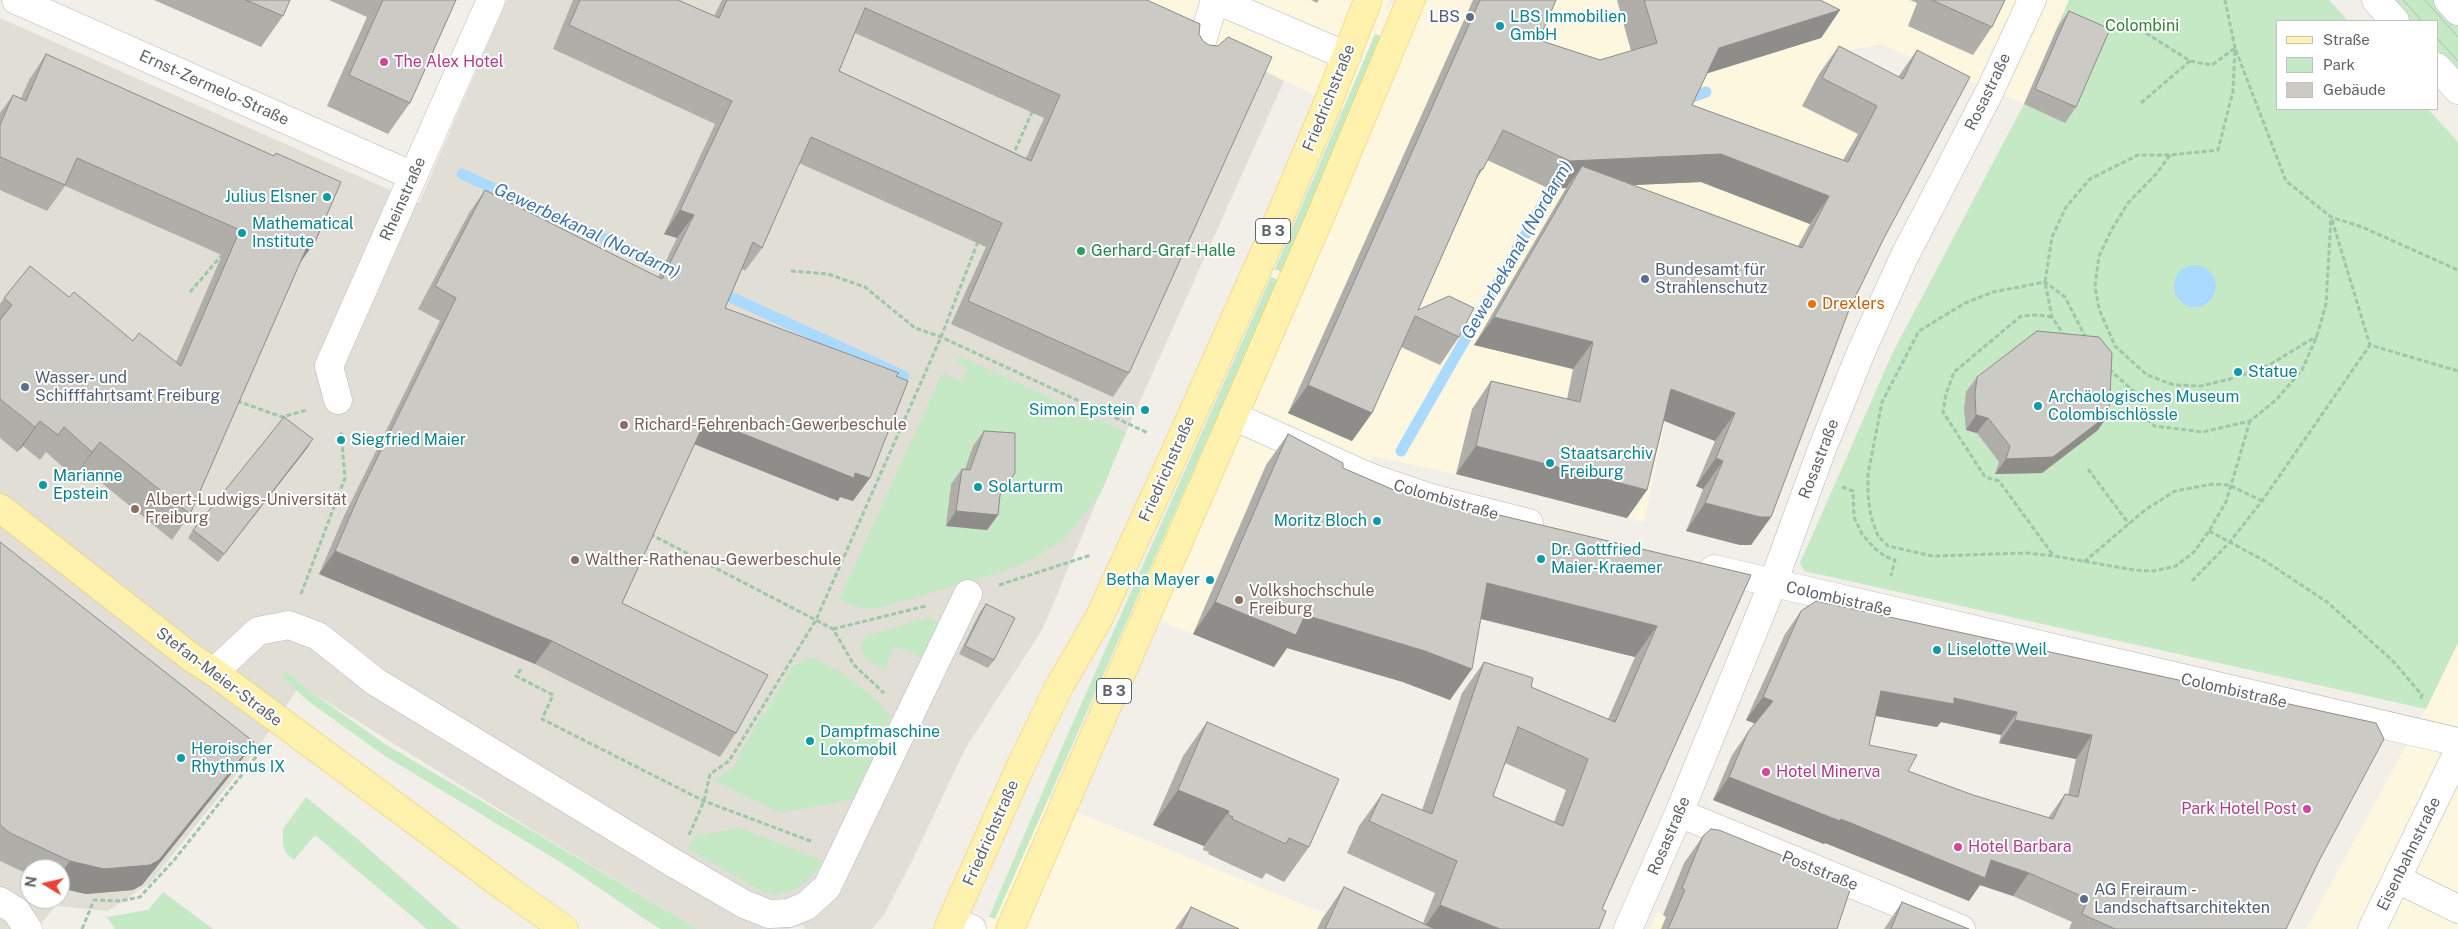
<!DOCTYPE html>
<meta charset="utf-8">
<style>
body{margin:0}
#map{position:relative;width:2458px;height:929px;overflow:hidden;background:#f1efe8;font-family:"Public Sans",sans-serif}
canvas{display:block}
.legend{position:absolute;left:2276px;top:20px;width:162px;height:90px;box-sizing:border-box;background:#fff;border:1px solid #bfc1c3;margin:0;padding:6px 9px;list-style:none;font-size:15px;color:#5f6368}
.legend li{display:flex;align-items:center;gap:10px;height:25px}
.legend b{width:25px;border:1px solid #bfc1c3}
.north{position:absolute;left:20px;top:859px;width:50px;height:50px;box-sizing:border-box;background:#fff;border:1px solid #bfc1c3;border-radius:50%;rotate:279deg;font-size:14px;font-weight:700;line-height:20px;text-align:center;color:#5f6368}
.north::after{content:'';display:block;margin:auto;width:18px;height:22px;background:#ea4335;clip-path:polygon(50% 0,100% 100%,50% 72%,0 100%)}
</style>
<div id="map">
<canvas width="2458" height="929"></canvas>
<ul class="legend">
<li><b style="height:6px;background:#fff2af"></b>Straße</li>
<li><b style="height:14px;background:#c5e8c5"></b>Park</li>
<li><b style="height:14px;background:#cccac5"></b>Gebäude</li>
</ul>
<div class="north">N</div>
</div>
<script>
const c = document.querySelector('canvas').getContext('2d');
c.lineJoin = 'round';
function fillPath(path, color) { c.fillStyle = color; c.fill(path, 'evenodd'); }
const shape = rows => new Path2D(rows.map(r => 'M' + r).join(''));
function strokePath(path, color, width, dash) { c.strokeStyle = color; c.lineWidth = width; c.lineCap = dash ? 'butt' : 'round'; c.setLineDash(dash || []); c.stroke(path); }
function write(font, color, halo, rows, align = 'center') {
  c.font = font + ' "Public Sans",sans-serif'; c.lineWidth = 4; c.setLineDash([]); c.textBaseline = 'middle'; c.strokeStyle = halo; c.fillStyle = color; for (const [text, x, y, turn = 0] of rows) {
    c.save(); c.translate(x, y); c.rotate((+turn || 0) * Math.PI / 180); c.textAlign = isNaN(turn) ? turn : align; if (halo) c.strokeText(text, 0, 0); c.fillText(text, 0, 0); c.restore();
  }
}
const commercial = shape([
 [1121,0,1389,0,1384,11,1397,0,2069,0,2024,104,1880,44,1831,54,1814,83,1858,134,1788,268,1677,380,1665,421,1644,522,1456,474,1372,456,1352,513,1274,667,1132,609,1278,280,1272,277,1275,269,1281,271,1383,37,1375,34,1344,109],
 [2458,638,2458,929,2306,929,2426,709],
 [1048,800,1363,929,984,929,989,917,995,919],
 [1657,912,1693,929,1650,929]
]);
const education = shape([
 [507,0,1121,0,1284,81,1126,432,1042,630,965,749,912,861,884,915,872,929,805,929,803,925,788,929,698,929,534,831,311,692,286,671,282,676,297,690,257,749,150,883,108,911,56,906,36,929,0,929,0,18,419,203],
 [30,869,60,869,60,899,30,899]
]);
const green = shape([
 [2069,0,2329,0,2348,21,2277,21,2277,109,2428,109,2458,142,2458,643,2426,709,1804,571,1800,563,1893,352,2024,104],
 [2392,0,2435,0,2458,26,2458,73,2437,50,2437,21,2411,21],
 [1375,34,1383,37,1281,272,1275,269],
 [1271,277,1278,280,995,919,989,917,1063,745],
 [959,356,1126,432,1101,493,1064,539,1025,564,886,606,868,609,853,606,839,600,942,373,963,382,968,369,956,363],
 [1006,467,1004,490,959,485],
 [929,617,938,623,922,657,895,646,884,670,864,657,861,648,863,640,870,635],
 [814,657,845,675,878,701,891,717,853,799,781,813,714,781,734,766,759,719,766,713,792,666],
 [286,671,311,692,385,744,698,929,661,929,646,920,570,868,385,756,308,701,282,676],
 [306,797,355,837,460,929,427,929,315,835,294,860,286,853,283,844,283,829],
 [739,828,822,860,819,868,807,881,795,889,775,895,763,892,688,849,694,836],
 [163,892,213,929,115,929,107,917,148,910]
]);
const water = shape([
 '2174 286a21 21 0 1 1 42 0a21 21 0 1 1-42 0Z'
]);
const stream = shape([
 [1684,100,1706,92],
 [462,174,677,272],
 [717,291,904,376],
 [1401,451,1559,176]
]);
const path = shape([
 [2146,33,2190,61,2212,65,2235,48,2286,181,2331,217,2362,227,2458,270],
 [2141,103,2190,61],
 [2170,155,2157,173,2128,203,2112,229,2099,256,2095,286,2099,309,2115,346,2147,375,2174,385,2201,386,2234,378,2269,365,2317,336],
 [1012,157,1033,110],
 [2332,220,2370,345],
 [791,271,828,274,865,287,915,328,941,337,1148,433],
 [190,292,222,255],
 [2052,317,2038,315,2021,316,1954,372,1946,394,1943,412,1985,477,1999,481,2053,555],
 [2065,337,2052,317,2045,282,2052,237,2066,207,2090,179,2138,155,2170,155,2218,150,2233,91,2235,48,2225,0],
 [2086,338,2065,297,2045,282,1993,292,1965,303,1919,331,1882,402,1868,474,1868,496,1871,517,1878,536,1888,546,1932,556,2027,553,2054,556,2134,570,2154,571,2176,566,2194,552,2209,531,2226,502,2250,421],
 [2109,369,2142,399,2140,412,2154,426,2203,432,2250,421,2276,400,2302,370,2317,336,2326,304,2331,217],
 [237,401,282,417,307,410],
 [2088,469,2129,524],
 [1842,487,1853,491,1854,517,1862,534,1874,548,1886,557,1895,560,1891,576],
 [2209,531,2265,561,2327,602,2393,661,2422,695,2420,701],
 [650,534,833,629,854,665,884,693],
 [2084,562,2145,510,2175,491,2213,484,2229,485,2262,501],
 [2192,581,2229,543,2262,501,2370,345,2458,371],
 [999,585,1091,555],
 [301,594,345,478,341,431],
 [833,629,926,606],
 [521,669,516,676,553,695,542,719,704,801,813,842],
 [689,835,704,801,710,774,729,761,816,620,941,337,979,239],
 [82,929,94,900,120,901,140,897,175,859,263,748]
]);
const minor = shape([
 [16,0,413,176],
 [1216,0,1347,56],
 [2376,0,2395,21],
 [2448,0,2458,11],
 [1198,54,1215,0],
 [2437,67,2458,90],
 [338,400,329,366,491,0],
 [1233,416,1372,478,1431,498,1529,523],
 [1714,569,2458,742],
 [214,672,258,631,289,625,318,636,376,682,675,864,744,904,769,914,789,913,806,906,827,887,968,594],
 [1679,813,1961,929],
 [2397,879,2458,909],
 [0,901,16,911,28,929],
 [952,921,972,929],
 [1628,929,1679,813,1773,583,1822,449,1861,352,1904,257,1990,91,2032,0],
 [2372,929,2458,752]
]);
const major = shape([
 [0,508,192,658,214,672,510,891,564,929],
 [948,929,1022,763,1060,685,1099,618,1178,446,1267,247,1327,105,1368,0],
 [1010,929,1321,215,1411,0]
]);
const tram = shape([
 [2403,0,2422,21],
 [2425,0,2458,37],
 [2437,38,2458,61]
]);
const wall = shape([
 [154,0,290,0,283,16,261,47],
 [329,0,456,0,410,103,388,134,327,106,367,17],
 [573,0,678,0,714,16,722,0,1147,0,1129,373,1113,397,951,324,986,247,799,163,762,248,745,271,742,269,725,308,896,376,853,501,840,497,838,501,694,444,622,603,736,733,720,757,535,664,319,574,344,516,440,321,418,309,469,213,485,190,658,277,677,238,664,234,715,124,553,49],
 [855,33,1044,118,1026,158,839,71],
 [1311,0,1319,0,1317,3],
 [1473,0,1556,0,1539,40,1600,60,1631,51,1617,0,1820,0,1840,10,1821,38,1707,73,1692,105,1843,160,1858,134,1802,106,1819,74,1839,46,1898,77,1917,50,1883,240,1849,310,1771,517,1751,545,1740,545,1686,531,1703,489,1696,486,1715,441,1664,421,1647,490,1627,518,1456,474,1472,409,1491,381,1567,399,1573,369,1474,345,1566,188,1550,189,1487,160,1483,169,1477,178,1418,310,1459,337,1440,365,1401,347,1372,413,1352,441,1288,413],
 [1701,182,1810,224,1798,246,1633,185],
 [1910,0,2005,0,1992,27,1973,55,1908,26,1917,3],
 [2069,11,2076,107,2065,123,2024,104,2058,26],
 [46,54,274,156,276,153,300,262,190,514,172,540,82,467,74,477,46,452,40,460,23,446,17,452,0,438,0,304,4,298,69,297,133,341,176,362,222,255,65,186,47,211,0,190,0,113,13,95,21,98,29,80],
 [1977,377,2098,430,2042,473,1995,474,1999,462,1977,433,1966,430,1964,409,1966,392],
 [984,431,1000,495,998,515,987,530,946,526,951,484,962,469,965,469,973,446],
 [1288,434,1343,468,1394,490,1751,575,1602,909,1599,929,1317,929,1322,919,1344,887,1423,923,1435,893,1347,853,1359,826,1382,794,1422,810,1462,693,1484,662,1531,687,1608,719,1635,657,1481,619,1450,700,1403,682,1287,648,1274,667,1193,634,1266,465],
 [1505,763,1566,790,1554,822,1493,796],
 [308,447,218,562,188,538,193,530],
 [0,542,254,742,236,768,142,885,133,890,86,894,60,888,60,869,30,869,30,875,0,861],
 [986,604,994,660,988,668,959,654,980,612],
 [1801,611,2376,723,2319,861,2286,929,2069,929,2072,922,2013,896,1980,885,1969,901,1825,843,1824,844,1713,800,1732,755,1748,732,1755,724,1746,720,1785,634],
 [1876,716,1937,727,1941,722,2001,735,1999,743,2076,759,2068,795,2065,794,2048,818,1973,795,1908,771,1869,745],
 [1207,722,1309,847,1284,882,1266,873,1262,879,1208,854,1209,852,1203,850,1204,846,1153,825,1183,756],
 [1703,836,1837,929,1661,929,1666,917,1663,915,1684,863],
 [1902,902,1969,929,1884,929],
 [1191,907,1239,929,1175,929]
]);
const shadedWall = shape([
 [1840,10,1821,38,1699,76,1719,48],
 [1721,154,1829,196,1810,224,1701,182,1569,188,1582,166,1566,188,1550,189,1570,161],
 [680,210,694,215,677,238,664,234],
 [310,240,315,242,297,267],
 [1494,317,1593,342,1573,369,1474,345],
 [1308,385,1372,413,1352,441,1288,413],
 [1671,389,1735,413,1715,441,1652,416],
 [2109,414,2098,430,2042,473,1995,474,2006,459],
 [1976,415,1988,418,1977,433,1966,430],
 [706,419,855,473,870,478,853,501,840,497,838,501,689,442],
 [40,421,23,446,17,452,35,427],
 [313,439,308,447,218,562,224,554],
 [100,442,82,467,74,477,92,452],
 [1476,446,1647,490,1627,518,1456,474],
 [1716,458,1723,461,1703,489,1696,486],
 [1705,503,1771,517,1751,545,1740,545,1686,531],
 [956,511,998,515,987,530,946,526],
 [335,551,552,641,535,664,319,574],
 [1487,583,1657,626,1635,657,1465,615],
 [1215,602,1305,615,1425,651,1472,669,1450,700,1403,682,1287,648,1274,667,1193,634],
 [1881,691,1954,698,2017,712,2001,735,1941,722,1937,727,1865,714],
 [1763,697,1773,701,1757,724,1746,720],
 [2015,720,2092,735,2076,759,1999,743],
 [254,742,236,768,142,885,133,890,86,894,60,888,60,875,70,861],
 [1729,777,1841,819,1991,860,2029,873,2013,896,1980,885,1969,901,1825,843,1824,844,1713,800],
 [1178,790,1229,811,1204,846,1153,825],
 [1440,905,1500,929,1423,929]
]);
const building = shape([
 [246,0,290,0,283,16,246,0],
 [383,0,456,0,410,103,349,75,383,0],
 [580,0,678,0,719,18,727,0,1147,0,1200,24,1199,34,1203,41,1209,45,1218,46,1228,37,1272,57,1129,373,968,301,1002,223,811,137,762,248,753,242,725,308,899,373,896,376,908,381,870,478,855,473,854,478,706,419,622,603,768,675,736,733,552,641,335,551,360,493,456,298,435,286,485,190,662,279,694,215,680,210,732,101,569,25,580,0],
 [865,8,1060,95,1031,161,839,71,865,8],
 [1480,0,1556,0,1539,40,1600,60,1657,43,1644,0,1820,0,1840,10,1719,48,1692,105,1848,162,1877,106,1822,78,1839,46,1903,79,1917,50,1970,77,1883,240,1849,310,1771,517,1760,517,1705,503,1723,461,1716,458,1735,413,1671,389,1647,490,1476,446,1491,381,1580,402,1593,342,1494,317,1582,166,1802,248,1829,196,1721,154,1570,161,1503,130,1483,169,1480,170,1418,310,1449,296,1474,308,1459,337,1415,316,1372,413,1308,385,1480,0],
 [1932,0,2005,0,1992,27,1932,0],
 [2069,11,2110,29,2076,107,2035,89,2069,11],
 [46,54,274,156,276,153,341,182,315,242,310,240,190,514,100,442,92,452,64,427,58,435,40,421,35,427,0,399,0,320,12,305,4,298,30,266,69,297,74,292,133,341,139,333,181,366,240,230,77,158,65,185,0,157,0,125,13,95,26,101,46,54],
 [2037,331,2099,337,2112,353,2109,414,2053,457,2006,459,2010,446,1988,418,1976,415,1975,394,1977,377,2037,331],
 [284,417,313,439,224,554,193,530,284,417],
 [984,431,1015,433,1015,473,1000,495,998,515,956,511,962,469,970,470,984,431],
 [1288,434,1343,463,1343,468,1394,490,1751,575,1602,909,1606,911,1599,929,1500,929,1440,905,1457,861,1369,821,1382,794,1432,814,1484,662,1533,678,1531,687,1615,722,1657,626,1487,583,1472,669,1425,651,1305,615,1296,635,1215,602,1288,434],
 [1518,727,1588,759,1563,826,1493,796,1518,727],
 [0,542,254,742,159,860,150,865,104,869,70,861,10,833,0,825,0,542],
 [1816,601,2376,723,2384,739,2319,861,2286,929,2115,929,2082,914,2088,899,2029,873,1991,860,1985,878,1841,819,1840,821,1729,777,1748,732,1773,701,1763,697,1801,611,1816,601],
 [1881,691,1954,704,1954,698,2017,712,2015,720,2092,735,2078,797,2065,794,2053,819,1973,795,1908,771,1917,755,1869,745,1881,691],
 [986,604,1015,618,994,660,965,646,986,604],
 [1207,722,1339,779,1309,847,1289,838,1286,844,1232,819,1233,817,1228,815,1229,811,1178,790,1207,722],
 [1711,829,1719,830,1852,884,1837,929,1668,929,1685,890,1682,888,1703,836,1711,829],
 [1344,887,1435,929,1325,929,1344,887],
 [1902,902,1969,929,1891,929,1902,902],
 [1191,907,1239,929,1181,929,1191,907]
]);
const markers = [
 [1470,17,5,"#5c6f8a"],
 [1500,26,5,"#0f9aa8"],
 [384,62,5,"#d1479c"],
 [327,197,5,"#0f9aa8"],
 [242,233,5,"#0f9aa8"],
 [1081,251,5,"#2e9e5b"],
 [1645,279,5,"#5c6f8a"],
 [1812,304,5,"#e8710a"],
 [2238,372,5,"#0f9aa8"],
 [25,387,5,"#5c6f8a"],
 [2038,406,5,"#0f9aa8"],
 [1145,410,5,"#0f9aa8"],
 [624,425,5,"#8d6e63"],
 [341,440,5,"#0f9aa8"],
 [1550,463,5,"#0f9aa8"],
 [43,485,5,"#0f9aa8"],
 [978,487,5,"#0f9aa8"],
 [135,509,5,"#8d6e63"],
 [1377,521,5,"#0f9aa8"],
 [1541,559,5,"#0f9aa8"],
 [575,560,5,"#8d6e63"],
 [1210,580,5,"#0f9aa8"],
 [1239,600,5,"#8d6e63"],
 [1937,650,5,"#0f9aa8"],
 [810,741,5,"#0f9aa8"],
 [181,758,5,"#0f9aa8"],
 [1766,772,5,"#d1479c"],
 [2307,809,5,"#d1479c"],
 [1958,847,5,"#d1479c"],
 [2084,899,5,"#5c6f8a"]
];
const shields = [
 [1273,231,35],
 [1114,691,35]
];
const shieldNames = [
 ["B 3",1273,231],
 ["B 3",1114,691]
];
const serviceNames = [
 ["LBS",1460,17,"right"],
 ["Bundesamt für",1655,270],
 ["Strahlenschutz",1655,288],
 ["Wasser- und",35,378],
 ["Schifffahrtsamt Freiburg",35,396],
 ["AG Freiraum -",2094,890],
 ["Landschaftsarchitekten",2094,908]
];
const cultureNames = [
 ["LBS Immobilien",1510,17],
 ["GmbH",1510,35],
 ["Julius Elsner",317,197,"right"],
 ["Mathematical",252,224],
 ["Institute",252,242],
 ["Statue",2248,372],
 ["Archäologisches Museum",2048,397],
 ["Colombischlössle",2048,415],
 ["Simon Epstein",1135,410,"right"],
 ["Siegfried Maier",351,440],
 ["Staatsarchiv",1560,454],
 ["Freiburg",1560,472],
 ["Marianne",53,476],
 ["Epstein",53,494],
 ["Solarturm",988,487],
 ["Moritz Bloch",1367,521,"right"],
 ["Dr. Gottfried",1551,550],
 ["Maier-Kraemer",1551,568],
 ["Betha Mayer",1200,580,"right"],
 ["Liselotte Weil",1947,650],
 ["Dampfmaschine",820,732],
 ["Lokomobil",820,750],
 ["Heroischer",191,749],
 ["Rhythmus IX",191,767]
];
const parkNames = [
 ["Colombini",2142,26]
];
const hotelNames = [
 ["The Alex Hotel",394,62],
 ["Hotel Minerva",1776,772],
 ["Park Hotel Post",2297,809,"right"],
 ["Hotel Barbara",1968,847]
];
const streetNames = [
 ["Ernst-Zermelo-Straße",214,88,24],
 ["Rosastraße",1988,92,-64],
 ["Friedrichstraße",1329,98,-68],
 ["Rheinstraße",403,199,-66],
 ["Rosastraße",1819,459,-69],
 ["Friedrichstraße",1167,469,-66],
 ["Colombistraße",1446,500,16],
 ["Colombistraße",1839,599,13],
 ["Stefan-Meier-Straße",219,677,37],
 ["Colombistraße",2234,691,13],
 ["Friedrichstraße",991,833,-66],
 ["Rosastraße",1669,836,-67],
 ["Eisenbahnstraße",2409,854,-64],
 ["Poststraße",1820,871,22]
];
const leisureNames = [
 ["Gerhard-Graf-Halle",1091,251]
];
const foodNames = [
 ["Drexlers",1822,304]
];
const educationNames = [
 ["Richard-Fehrenbach-Gewerbeschule",634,425],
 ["Albert-Ludwigs-Universität",145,500],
 ["Freiburg",145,518],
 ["Walther-Rathenau-Gewerbeschule",585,560],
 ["Volkshochschule",1249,591],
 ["Freiburg",1249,609]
];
const waterNames = [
 ["Gewerbekanal (Nordarm)",587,231,25],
 ["Gewerbekanal (Nordarm)",1517,250,-60]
];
fillPath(commercial, '#fef7e0');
fillPath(education, '#e1ded6');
fillPath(green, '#c5e8c5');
fillPath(water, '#aadaff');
strokePath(stream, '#aadaff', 11);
strokePath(minor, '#b5b8bc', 29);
strokePath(major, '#f2c960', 29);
strokePath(path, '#9cc7a9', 3, [5, 2.5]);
strokePath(minor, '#fff', 28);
strokePath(major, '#fff2af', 28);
strokePath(tram, '#b6b7b8', 1);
fillPath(wall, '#afaea9');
fillPath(shadedWall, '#8f8d8a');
fillPath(building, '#cccac5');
strokePath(building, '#8f8d8a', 1);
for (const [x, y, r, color] of markers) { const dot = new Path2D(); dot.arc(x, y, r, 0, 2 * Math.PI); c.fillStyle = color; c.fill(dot); strokePath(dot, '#fff', 2); }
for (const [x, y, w] of shields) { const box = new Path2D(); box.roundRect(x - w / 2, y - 12.5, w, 25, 4); c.fillStyle = '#fff'; c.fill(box); strokePath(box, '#5f6368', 1); }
write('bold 15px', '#5f6368', null, shieldNames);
write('16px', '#4e5e75', '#fff', serviceNames, 'left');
write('16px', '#0d838f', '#fff', cultureNames, 'left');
write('16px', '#348238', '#fff', parkNames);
write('16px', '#b23c85', '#fff', hotelNames, 'left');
write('16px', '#5f6368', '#fff', streetNames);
write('16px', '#27864d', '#fff', leisureNames, 'left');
write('16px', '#c56008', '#fff', foodNames, 'left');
write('16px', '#785e54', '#fff', educationNames, 'left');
write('italic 18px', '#4174aa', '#fff', waterNames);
</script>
